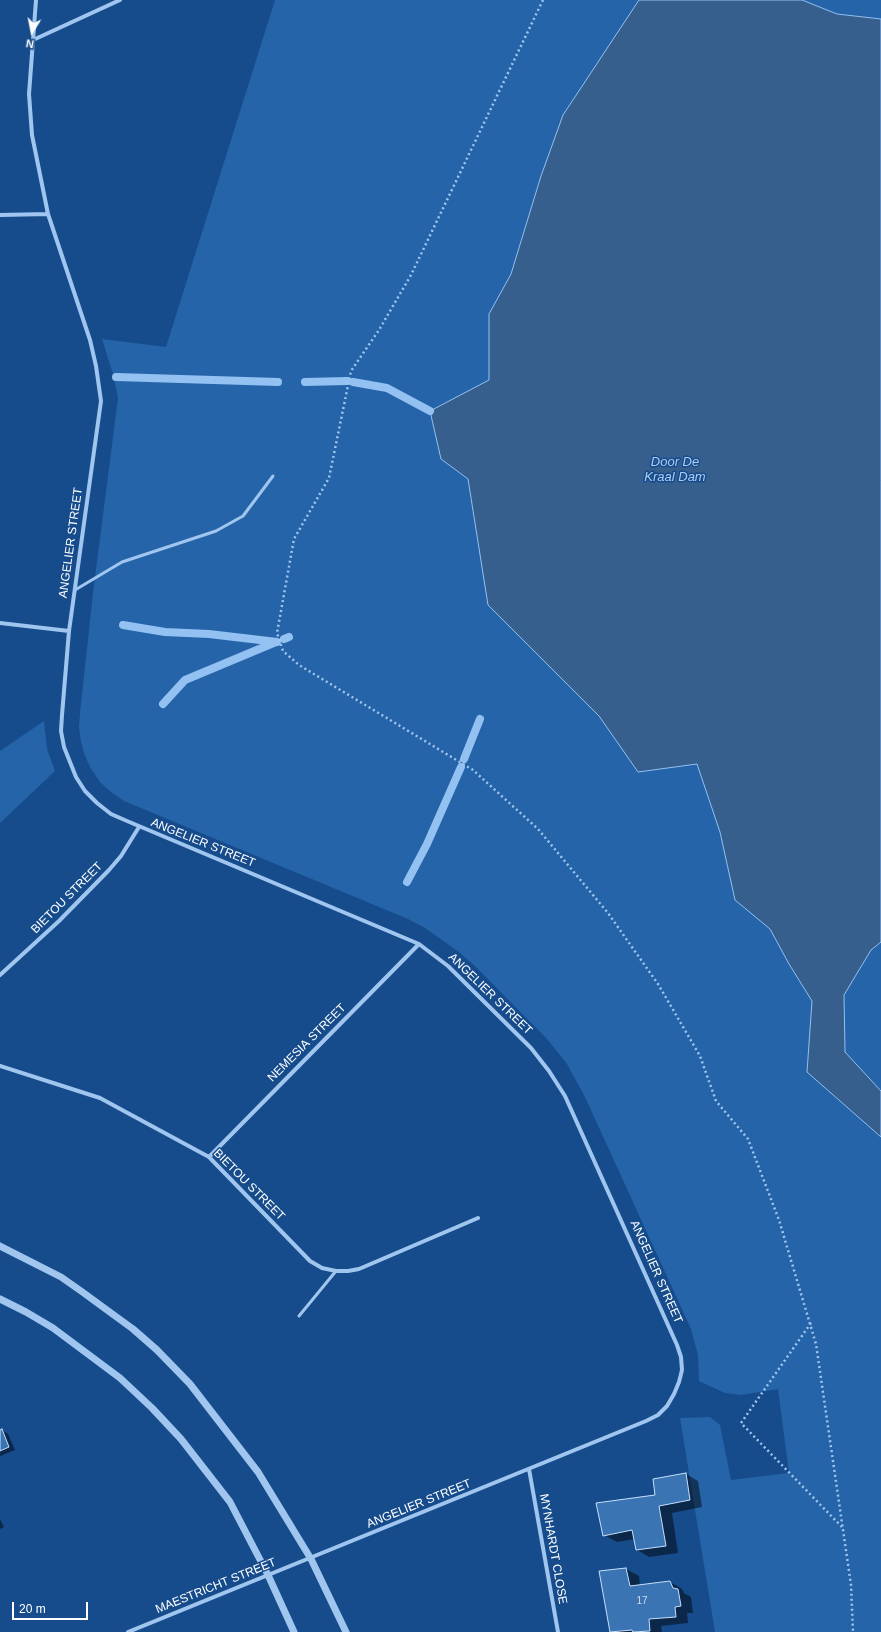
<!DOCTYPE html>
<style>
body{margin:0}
#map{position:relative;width:881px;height:1632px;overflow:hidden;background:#164c8c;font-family:Helvetica,sans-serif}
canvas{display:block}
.north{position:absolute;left:12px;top:12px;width:40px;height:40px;-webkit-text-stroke:3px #164c8c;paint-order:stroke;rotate:190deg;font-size:11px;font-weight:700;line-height:16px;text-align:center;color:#fff}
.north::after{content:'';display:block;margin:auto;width:14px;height:18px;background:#fff;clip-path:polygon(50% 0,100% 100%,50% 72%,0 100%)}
.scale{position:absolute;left:12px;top:1602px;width:76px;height:18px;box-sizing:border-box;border:2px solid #fff;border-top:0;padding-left:5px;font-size:12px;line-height:14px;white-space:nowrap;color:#fff;-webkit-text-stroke:3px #164c8c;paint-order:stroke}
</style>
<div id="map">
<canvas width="881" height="1632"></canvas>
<div class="north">N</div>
<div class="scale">20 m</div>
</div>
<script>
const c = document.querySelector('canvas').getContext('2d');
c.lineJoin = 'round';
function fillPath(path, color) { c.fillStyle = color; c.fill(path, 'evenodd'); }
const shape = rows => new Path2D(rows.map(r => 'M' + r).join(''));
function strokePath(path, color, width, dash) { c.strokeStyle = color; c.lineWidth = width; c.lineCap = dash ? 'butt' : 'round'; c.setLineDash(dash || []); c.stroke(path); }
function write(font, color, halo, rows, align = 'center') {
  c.font = font + ' Helvetica,sans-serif'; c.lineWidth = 3; c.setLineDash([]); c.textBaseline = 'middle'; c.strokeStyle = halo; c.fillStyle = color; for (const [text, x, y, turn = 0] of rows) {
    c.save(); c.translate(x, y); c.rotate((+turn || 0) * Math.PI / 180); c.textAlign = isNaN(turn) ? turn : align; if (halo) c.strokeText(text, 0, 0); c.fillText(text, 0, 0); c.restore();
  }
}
const green = shape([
 [275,0,639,0,541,176,511,274,489,314,489,380,441,459,468,479,488,605,599,716,638,772,697,763,720,832,735,900,770,929,789,964,812,1001,807,1072,881,1137,881,1632,715,1632,680,1418,710,1417,720,1425,731,1480,789,1473,778,1389,741,1395,725,1393,699,1381,698,1355,691,1329,585,1097,567,1064,547,1039,476,967,459,952,425,928,408,919,124,801,111,792,100,782,91,769,85,756,81,742,79,727,80,713,93,593,118,398,113,374,102,339,166,347],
 [802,0,881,0,881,19,837,14],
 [44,721,47,749,55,771,0,823,0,751],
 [881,942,881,1091,845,1052,844,995,871,950]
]);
const water = shape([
 [639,0,802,0,837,14,881,19,881,942,871,950,844,995,845,1052,881,1091,881,1137,807,1072,812,1001,789,964,770,929,735,900,720,832,697,764,638,772,599,716,488,605,468,479,441,459,430,411,489,380,489,314,511,274,541,176,563,115,639,0]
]);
const shadow = shape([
 [2,1430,8,1434,15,1450,0,1456,0,1431],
 [686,1474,698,1481,702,1507,672,1513,678,1553,649,1557,636,1549,635,1539,617,1542,604,1535],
 [0,1519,4,1527,0,1529],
 [626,1569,639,1576,640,1586,670,1582,682,1589,684,1593,691,1597,693,1613,687,1613,688,1623,661,1626,662,1632,611,1632,600,1572]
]);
const stream = shape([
 [116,377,278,382],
 [305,382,347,381],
 [353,382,387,388,430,411],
 [123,625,165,632,209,634,277,642],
 [284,639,289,637],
 [163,704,185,680,276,642],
 [464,759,480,719],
 [407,882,427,844,461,767]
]);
const building = shape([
 [2,1429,9,1447,0,1451,0,1430,2,1429],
 [686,1473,690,1500,659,1506,666,1546,636,1550,632,1530,603,1536,596,1503,655,1495,653,1479,686,1473],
 [626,1568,630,1586,670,1581,673,1588,678,1589,681,1606,675,1607,676,1617,649,1619,650,1631,633,1632,632,1630,610,1632,599,1571,626,1568]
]);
const path = shape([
 [543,0,411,275,379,330,351,371,329,478,294,539,277,633,283,651,299,665,473,770,538,829,608,913,658,984,700,1056,716,1101,748,1139,779,1220,816,1344,851,1585,853,1632],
 [811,1323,741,1423,842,1527]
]);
const service = shape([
 [75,590,122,562,216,531,243,516,273,476],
 [299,1316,336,1271]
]);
const minor = shape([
 [36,0,29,94,32,135,48,214,90,340,96,366,101,401,69,631,62,715,61,731,64,747,76,777,85,791,97,803,111,814,127,821,419,944,448,966,531,1048,549,1071,565,1096,677,1345,681,1357,682,1370,679,1382,674,1394,667,1406,658,1415,646,1421,128,1632],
 [33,40,120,0],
 [0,215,48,214],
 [0,623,69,631],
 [0,975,59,921,109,870,121,856,139,827],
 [0,1066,100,1098,209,1157,310,1261,322,1268,336,1271,348,1271,359,1269,478,1218],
 [209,1157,419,944],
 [529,1469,558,1632]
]);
const tertiary = shape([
 [0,1246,61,1277,81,1291,133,1329,157,1350,190,1384,258,1472,311,1559,346,1632],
 [0,1299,26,1312,53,1328,120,1378,152,1408,181,1439,230,1502,268,1575,294,1632]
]);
const numberNames = [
 ["17",642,1601]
];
const streetNames = [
 ["ANGELIER STREET",71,543,-82],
 ["ANGELIER STREET",203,843,22],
 ["BIETOU STREET",67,898,-45],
 ["ANGELIER STREET",490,994,44],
 ["NEMESIA STREET",307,1043,-45],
 ["BIETOU STREET",249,1185,45],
 ["ANGELIER STREET",656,1272,66],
 ["ANGELIER STREET",419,1504,-22],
 ["MYNHARDT CLOSE",553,1549,80],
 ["MAESTRICHT STREET",216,1586,-22]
];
const waterNames = [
 ["Door De",675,462],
 ["Kraal Dam",675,477]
];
fillPath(green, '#2664a9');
fillPath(water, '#375f8e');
strokePath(water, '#93c1f2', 1);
fillPath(shadow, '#0007');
strokePath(stream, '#93c1f2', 8);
fillPath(building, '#3b74b3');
strokePath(building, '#c7dffb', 1);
strokePath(path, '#a0c6ef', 2.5, [2, 3]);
strokePath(service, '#a0c6ef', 3);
strokePath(minor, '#a0c6ef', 4);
strokePath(tertiary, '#a0c6ef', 7);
write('10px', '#cedcec', null, numberNames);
write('12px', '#fff', '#164c8c', streetNames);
write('italic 13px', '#acd0f6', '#164c8c', waterNames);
</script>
